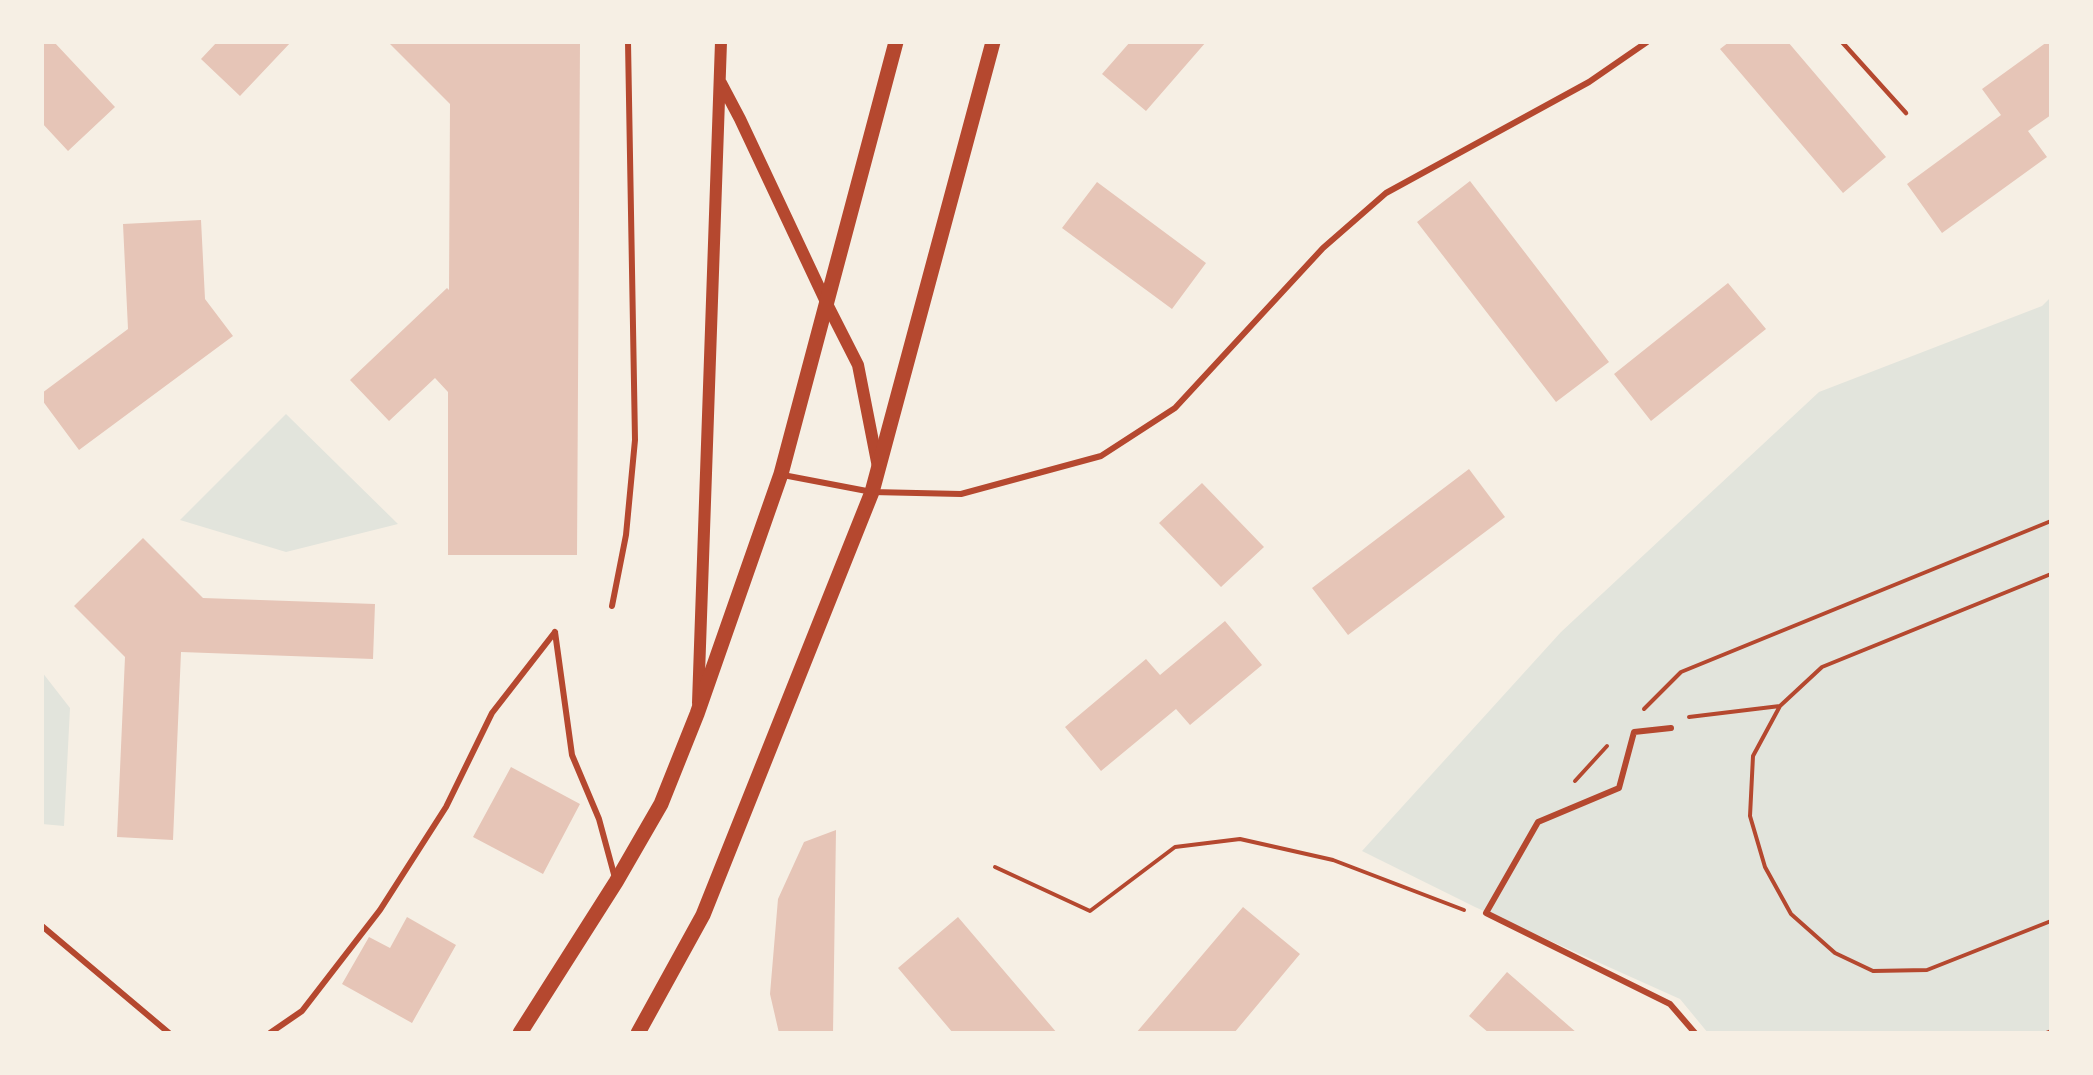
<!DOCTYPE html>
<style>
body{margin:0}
#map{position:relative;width:2093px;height:1075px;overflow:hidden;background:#f6efe4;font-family:"Sofia Sans Condensed",sans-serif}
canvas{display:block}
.frame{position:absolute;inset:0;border:44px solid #f6efe4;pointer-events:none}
</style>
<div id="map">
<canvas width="2093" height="1075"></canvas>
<div class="frame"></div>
</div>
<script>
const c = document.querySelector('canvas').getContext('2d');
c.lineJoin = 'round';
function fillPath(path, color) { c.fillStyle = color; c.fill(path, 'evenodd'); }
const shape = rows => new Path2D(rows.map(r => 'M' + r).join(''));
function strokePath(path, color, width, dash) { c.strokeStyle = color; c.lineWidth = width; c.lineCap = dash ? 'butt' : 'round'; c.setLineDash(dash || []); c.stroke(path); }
const green = shape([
 [2051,297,2051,1033,1708,1033,1680,999,1475,907,1362,851,1561,632,1819,392,2042,306],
 [286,414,398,524,286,552,180,520],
 [42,672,70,708,64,826,42,824]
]);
const building = shape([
 [42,42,54,42,115,107,68,151,42,123],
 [217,42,291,42,240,96,201,59],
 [388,42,580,42,577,555,448,555,448,392,435,378,389,421,350,380,447,288,449,290,450,104],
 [1130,42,1206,42,1146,111,1102,74],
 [1729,42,1788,42,1886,157,1843,193,1720,49],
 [2047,42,2051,42,2051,115,2028,131,2047,157,1942,233,1907,184,2001,115,1982,89],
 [1470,181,1609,362,1556,402,1417,222],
 [1097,182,1206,263,1172,309,1062,228],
 [201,220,205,299,233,336,79,450,42,400,42,393,128,329,123,224],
 [1728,283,1766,329,1651,421,1614,374],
 [1469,469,1505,517,1348,635,1312,588],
 [1202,483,1264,547,1221,587,1159,523],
 [143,538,203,598,375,604,373,659,181,652,173,840,117,837,125,657,74,606],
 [1225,621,1262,665,1190,725,1176,709,1101,771,1065,727,1146,659,1160,675],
 [511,767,580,804,543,874,473,837],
 [836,830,833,1033,779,1033,770,994,778,899,804,842],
 [1243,907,1300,954,1234,1033,1136,1033],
 [407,917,456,945,412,1023,342,984,369,937,390,948],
 [958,917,1057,1033,953,1033,898,968],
 [1507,972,1577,1033,1489,1033,1469,1016]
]);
const path = shape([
 [2051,574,1822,667,1780,706,1753,756,1750,816,1765,867,1791,914,1835,953,1873,971,1927,970,2051,921],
 [1644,709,1681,672,2051,521],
 [1689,717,1780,706],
 [1575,781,1607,746],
 [995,867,1090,911,1175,847,1240,839,1333,860,1464,910],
 [2046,1033,2051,1031]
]);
const service = shape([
 [1842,42,1906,113]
]);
const minor = shape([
 [783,475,872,492,961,494,1101,456,1175,408,1323,248,1386,193,1589,82,1647,42],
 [612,606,626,535,635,440,628,42],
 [555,632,572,755,599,819,615,878],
 [1671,728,1634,732,1619,788,1538,822,1486,913,1670,1004,1695,1033],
 [42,926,169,1033],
 [270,1033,302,1011,380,910,446,807,492,713,555,632]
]);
const secondary = shape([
 [721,83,740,119,826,302,858,365,878,467],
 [698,703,721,42]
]);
const primary = shape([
 [520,1033,616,882,661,804,697,714,781,474,896,42],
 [638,1033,703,915,872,492,993,42]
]);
fillPath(green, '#e2e4dc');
fillPath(building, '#e6c5b7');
strokePath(path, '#b5482f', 4);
strokePath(service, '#b5482f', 4.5);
strokePath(minor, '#b5482f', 6);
strokePath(secondary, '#b5482f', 12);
strokePath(primary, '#b5482f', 15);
</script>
